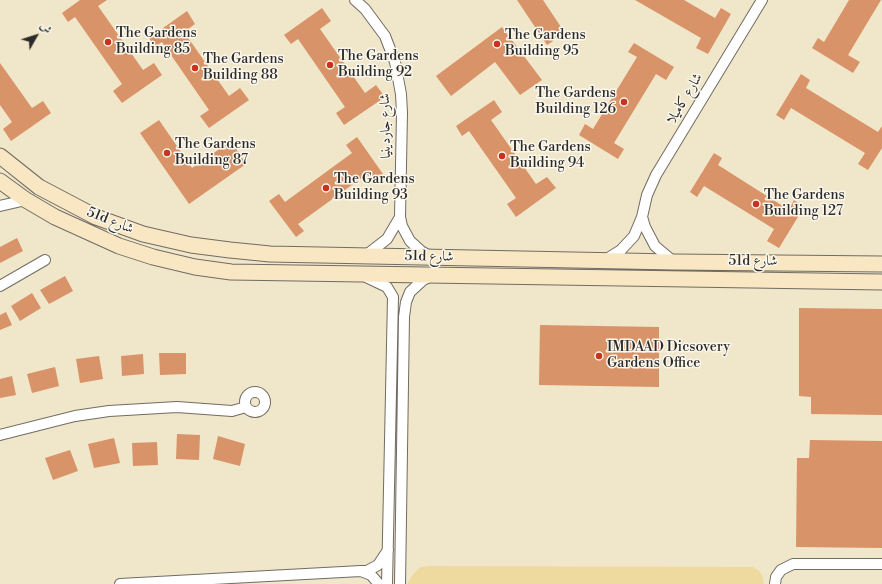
<!DOCTYPE html>
<meta charset="utf-8">
<style>
body{margin:0}
#map{position:relative;width:882px;height:584px;overflow:hidden;background:#f0e6ca;font-family:"Libre Bodoni",Amiri,serif}
canvas{display:block}
.north{position:absolute;left:16px;top:16px;width:40px;height:40px;-webkit-text-stroke:3px #fbf7ec;paint-order:stroke;rotate:51deg;font-size:11px;font-weight:700;line-height:16px;text-align:center;color:#2b2b2b}
.north::after{content:'';display:block;margin:auto;width:14px;height:18px;background:#2b2b2b;clip-path:polygon(50% 0,100% 100%,50% 72%,0 100%)}
</style>
<div id="map">
<canvas width="882" height="584"></canvas>
<div class="north">ش</div>
</div>
<script>
const c = document.querySelector('canvas').getContext('2d');
c.lineJoin = 'round';
function fillPath(path, color) { c.fillStyle = color; c.fill(path, 'evenodd'); }
const shape = rows => new Path2D(rows.map(r => 'M' + r).join(''));
function strokePath(path, color, width, dash) { c.strokeStyle = color; c.lineWidth = width; c.lineCap = dash ? 'butt' : 'round'; c.setLineDash(dash || []); c.stroke(path); }
function write(font, color, halo, rows, align = 'center') {
  c.font = font + ' "Libre Bodoni",Amiri,serif'; c.lineWidth = 3; c.setLineDash([]); c.textBaseline = 'middle'; c.strokeStyle = halo; c.fillStyle = color; for (const [text, x, y, turn = 0] of rows) {
    c.save(); c.translate(x, y); c.rotate((+turn || 0) * Math.PI / 180); c.textAlign = isNaN(turn) ? turn : align; if (halo) c.strokeText(text, 0, 0); c.fillText(text, 0, 0); c.restore();
  }
}
const sand = shape([
 [430,566,753,567,758,570,762,575,764,584,407,584,414,573,421,567]
]);
const building = shape([
 [80,0,107,0,98,6,143,70,154,63,162,75,122,103,113,91,122,84,75,17,68,22,62,13],
 [517,0,543,0,565,33,547,45],
 [635,0,684,0,715,18,721,8,731,14,708,54,696,48,701,38],
 [849,0,881,0,848,55,860,62,853,73,812,48,818,38,824,42],
 [322,8,331,21,320,29,365,93,376,85,385,97,344,125,336,113,345,107,298,39,291,44,284,35],
 [187,11,195,24,184,32,229,96,240,88,249,100,209,128,200,116,209,110,162,42,155,47,149,38],
 [502,27,542,80,520,95,495,62,451,96,436,76],
 [634,43,674,67,666,80,656,74,614,143,624,149,618,159,579,135,585,124,593,129,637,57,628,52],
 [0,63,32,108,43,101,51,113,11,141,3,129,12,122,0,105],
 [801,74,810,80,806,88,878,132,882,126,882,148,868,170,858,164,865,153,791,108,784,120,776,115],
 [494,100,502,112,491,120,536,184,547,177,556,188,516,217,507,204,516,198,469,131,462,136,456,126],
 [159,120,192,168,231,141,246,164,189,204,140,133],
 [357,137,383,174,372,181,367,174,298,224,304,231,296,237,269,201,279,194,285,202,352,153,346,145],
 [714,153,722,158,718,165,789,210,794,200,804,207,779,248,767,241,774,229,704,186,697,197,690,192],
 [17,238,23,251,0,263,0,247],
 [65,276,73,291,49,304,40,290],
 [32,293,41,308,20,321,11,306],
 [799,308,882,309,882,415,811,414,811,397,799,396],
 [6,312,12,325,0,330,0,315],
 [540,325,659,327,659,387,539,385],
 [159,353,186,353,186,374,160,375],
 [143,354,144,374,122,376,121,356],
 [99,356,103,379,80,383,76,359],
 [55,367,59,386,32,393,27,374],
 [12,376,16,395,0,398,0,379],
 [177,434,200,435,199,460,176,459],
 [218,436,245,444,240,466,213,459],
 [114,438,120,463,94,468,88,444],
 [810,440,882,441,882,548,796,547,797,458,809,458],
 [157,442,158,465,133,466,132,443],
 [70,450,78,471,53,480,45,458]
]);
const street = shape([
 [355,0,365,9,385,36,395,62,401,94,402,113,400,217,402,226,410,241,421,251,430,256],
 [0,206,26,200],
 [642,217,645,227,655,246,674,262],
 [365,256,387,239,400,217],
 [605,260,621,250,634,236,642,217,647,195,656,175,762,0],
 [366,277,387,287,393,297,387,584],
 [0,286,45,260],
 '245 402a10 10 0 1 1 20 0a10 10 0 1 1-20 0Z',
 [0,435,75,416,109,411,177,407,232,411,246,407],
 [361,571,371,575,379,584],
 [120,584,361,571,367,571,378,565,388,550],
 [400,584,404,317,406,302,410,292,423,280,432,276],
 [775,584,776,577,781,570,793,564,882,564]
]);
const secondary = shape([
 [0,156,39,187,96,217,143,234,191,245,230,250,270,254,674,262,882,264],
 [0,181,26,200,55,217,119,246,153,257,195,267,231,272,882,282]
]);
const markers = [
 [108,42,4,"#c8321e"],
 [497,44,4,"#c8321e"],
 [330,65,4,"#c8321e"],
 [195,68,4,"#c8321e"],
 [624,102,4,"#c8321e"],
 [167,153,4,"#c8321e"],
 [502,156,4,"#c8321e"],
 [326,188,4,"#c8321e"],
 [756,204,4,"#c8321e"],
 [599,356,4,"#c8321e"]
];
const poiNames = [
 ["The Gardens",116,34],
 ["Building 85",116,50],
 ["The Gardens",505,36],
 ["Building 95",505,52],
 ["The Gardens",338,57],
 ["Building 92",338,73],
 ["The Gardens",203,60],
 ["Building 88",203,76],
 ["The Gardens",616,94,"right"],
 ["Building 126",616,110,"right"],
 ["The Gardens",175,145],
 ["Building 87",175,161],
 ["The Gardens",510,148],
 ["Building 94",510,164],
 ["The Gardens",334,180],
 ["Building 93",334,196],
 ["The Gardens",764,196],
 ["Building 127",764,212],
 ["IMDAAD Dicsovery",607,348],
 ["Gardens Office",607,364]
];
const streetNames = [
 ["شارع كاميلا",685,99,-59],
 ["شارع جاردينيا",386,126,-91],
 ["51d شارع",110,221,22],
 ["51d شارع",429,257,1],
 ["51d شارع",753,262]
];
fillPath(sand, '#eeda9e');
fillPath(building, '#d89368');
strokePath(street, '#706c63', 12);
strokePath(secondary, '#706c63', 17);
strokePath(street, '#fff', 10);
strokePath(secondary, '#f9e7c3', 15);
for (const [x, y, r, color] of markers) { const dot = new Path2D(); dot.arc(x, y, r, 0, 2 * Math.PI); c.fillStyle = color; c.fill(dot); strokePath(dot, '#fbf7ec', 1.5); }
write('14px', '#2b2b2b', '#fbf7ec', poiNames, 'left');
write('14px', '#2b2b2b', '#fbf7ec', streetNames);
</script>
